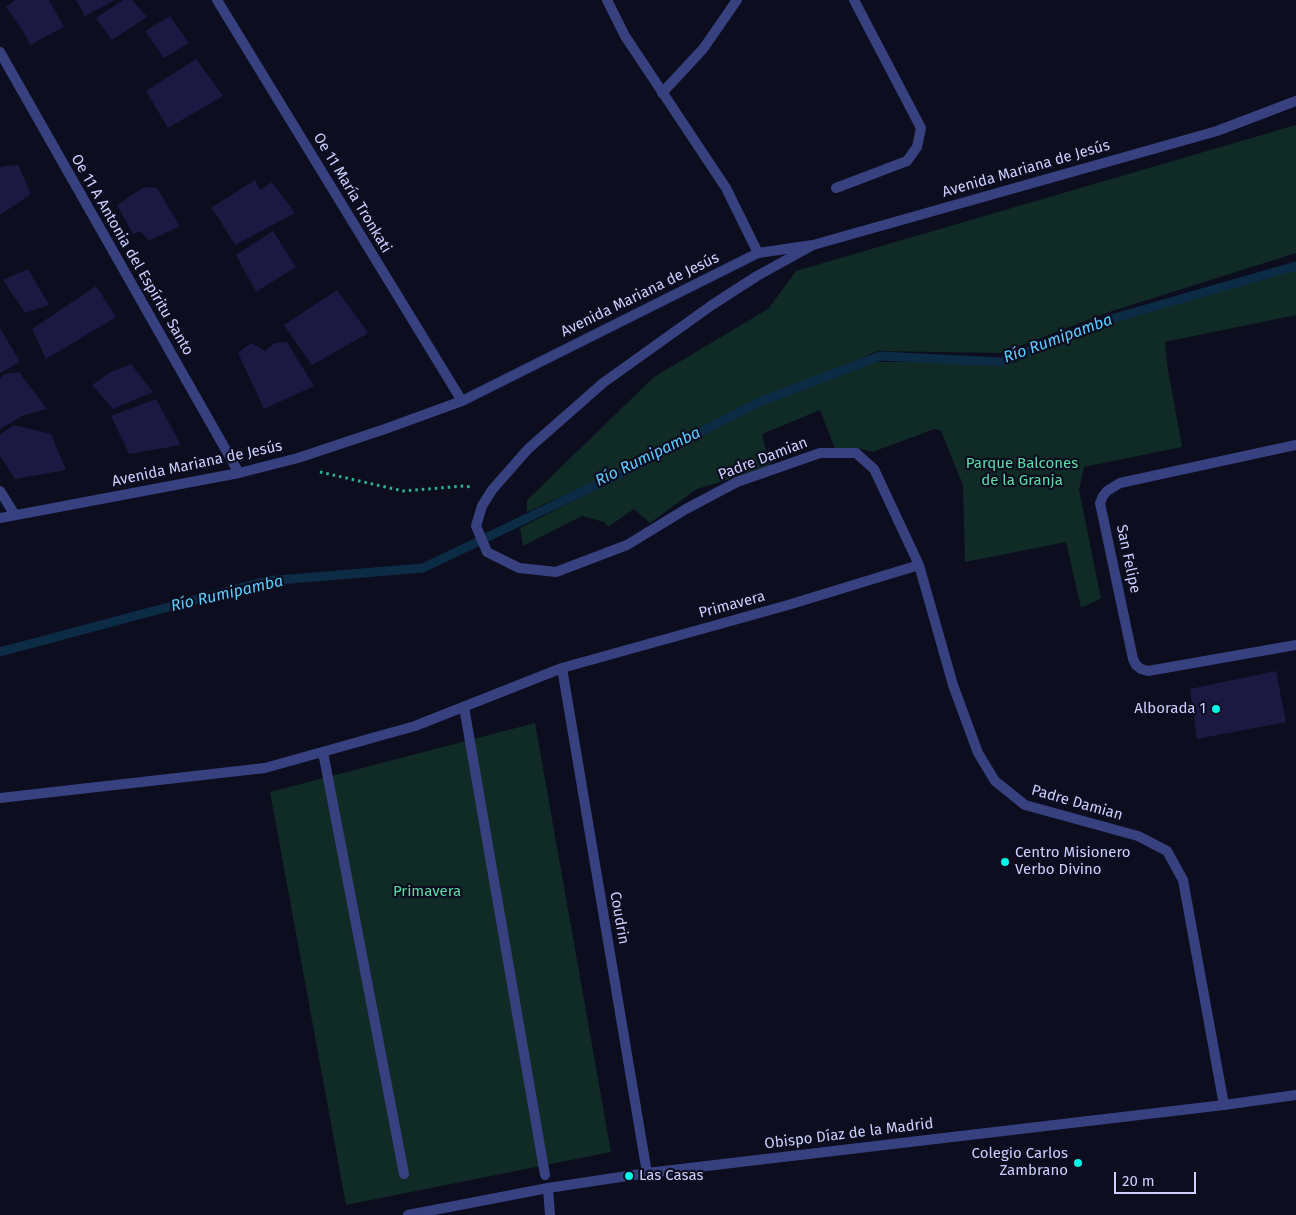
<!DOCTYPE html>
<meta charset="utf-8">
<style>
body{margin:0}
#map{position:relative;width:1296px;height:1215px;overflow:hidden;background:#0d0d20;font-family:"Fira Sans",sans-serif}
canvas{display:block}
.scale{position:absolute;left:1114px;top:1172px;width:82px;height:22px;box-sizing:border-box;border:2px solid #cdcfff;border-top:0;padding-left:6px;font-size:15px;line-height:18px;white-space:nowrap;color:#cdcfff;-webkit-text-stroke:4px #0d0d20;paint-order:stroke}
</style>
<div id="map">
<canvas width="1296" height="1215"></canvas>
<div class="scale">20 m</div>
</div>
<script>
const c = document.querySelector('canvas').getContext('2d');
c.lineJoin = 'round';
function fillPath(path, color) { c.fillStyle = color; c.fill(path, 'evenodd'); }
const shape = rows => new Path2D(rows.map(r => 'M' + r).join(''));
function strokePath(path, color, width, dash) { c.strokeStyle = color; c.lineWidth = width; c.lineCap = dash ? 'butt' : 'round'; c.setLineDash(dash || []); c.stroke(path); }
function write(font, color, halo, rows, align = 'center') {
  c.font = font + ' "Fira Sans",sans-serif'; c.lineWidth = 4.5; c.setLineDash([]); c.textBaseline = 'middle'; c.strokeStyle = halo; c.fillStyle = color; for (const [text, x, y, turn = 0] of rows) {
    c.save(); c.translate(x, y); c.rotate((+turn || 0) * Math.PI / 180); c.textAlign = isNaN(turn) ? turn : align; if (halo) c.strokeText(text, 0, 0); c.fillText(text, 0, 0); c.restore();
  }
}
const green = shape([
 [1296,125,1296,253,1109,312,1001,353,877,351,770,401,875,362,1001,362,1109,320,1296,266,1296,315,1165,342,1168,370,1182,447,1084,467,1079,490,1101,598,1081,608,1066,542,965,562,963,485,941,431,935,429,872,452,862,449,835,449,820,410,762,434,770,467,697,489,650,523,634,509,608,527,604,522,582,516,523,546,520,528,745,413,527,512,527,500,654,377,768,309,796,271],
 [535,723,611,1152,346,1205,270,792]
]);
const stream = shape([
 [0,652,266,581,423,568,621,473,759,402,880,356,1001,362,1111,319,1296,266]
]);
const building = shape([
 [15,0,49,0,64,27,30,45,24,33,6,7],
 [76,0,115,0,85,16],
 [123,0,132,0,147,17,112,40,96,18],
 [170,16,189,43,164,58,145,31],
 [196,59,223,96,168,128,146,91],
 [18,165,31,194,0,215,0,168,3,166],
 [255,180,260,190,272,182,295,213,235,245,216,214,211,208],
 [144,187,157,188,180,226,149,241,140,231,133,234,117,205],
 [273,231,296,267,256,292,236,255],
 [28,269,49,305,25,313,3,280],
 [96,286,116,317,46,359,32,329],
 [337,290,368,333,312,365,284,325],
 [0,328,20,362,0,373],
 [287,342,314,386,264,409,238,353,251,343,265,351,275,343],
 [131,364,153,392,113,409,92,385,109,373],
 [19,372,47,409,24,415,0,429,0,378,5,374],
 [156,399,181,445,129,454,111,416],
 [13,425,51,434,66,470,15,479,0,456,0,435],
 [1276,671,1286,722,1197,739,1190,689]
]);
const path = shape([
 [320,472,403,491,464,486,472,487]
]);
const service = shape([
 [607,0,625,36,726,188,758,253],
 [662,93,703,49,737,0],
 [836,188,907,161,917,147,921,128,854,0]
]);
const minor = shape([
 [217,0,462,401],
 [0,52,239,473],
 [813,245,757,276,712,305,603,383,528,449,492,490,482,506,476,526,487,552,519,568,556,572,627,545,686,509,737,482,820,453,856,453,874,469,919,565,953,685,978,753,995,781,1025,805,1138,836,1167,851,1183,880,1224,1105],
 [1296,445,1120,483,1107,491,1103,496,1100,503,1133,659,1136,665,1141,669,1148,671,1296,645],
 [0,491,15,515],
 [0,518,239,473,298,458,385,429,462,401,758,253,813,245,1217,131,1296,101],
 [562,668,647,1173],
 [464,707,545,1175],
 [323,752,404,1174],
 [0,798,265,768,415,726,562,668,788,605,919,565],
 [548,1188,550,1215],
 [408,1215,548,1188,647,1173,1224,1105,1296,1095]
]);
const markers = [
 [1216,709,5,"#01f7e7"],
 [1005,862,5,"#01f7e7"],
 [1078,1163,5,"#01f7e7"],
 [629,1176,5,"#01f7e7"]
];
const streetNames = [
 ["Avenida Mariana de Jesús",1026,169,-16],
 ["Oe 11 María Tronkati",352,193,59],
 ["Oe 11 A Antonia del Espíritu Santo",132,255,60],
 ["Avenida Mariana de Jesús",640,295,-26],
 ["Padre Damian",763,459,-21],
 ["Avenida Mariana de Jesús",197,464,-12],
 ["San Felipe",1128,559,78],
 ["Primavera",732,605,-15],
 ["Padre Damian",1077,803,16],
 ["Coudrin",619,918,80],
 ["Obispo Díaz de la Madrid",849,1134,-7]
];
const parkNames = [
 ["Parque Balcones",1022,464],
 ["de la Granja",1022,481],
 ["Primavera",427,892]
];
const poiNames = [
 ["Alborada 1",1206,709],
 ["Centro Misionero",1015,853,"left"],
 ["Verbo Divino",1015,870,"left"],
 ["Colegio Carlos",1068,1154],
 ["Zambrano",1068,1171],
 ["Las Casas",639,1176,"left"]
];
const waterNames = [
 ["Río Rumipamba",1058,339,-20],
 ["Río Rumipamba",648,457,-26],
 ["Río Rumipamba",227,594,-13]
];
fillPath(green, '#102a25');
strokePath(stream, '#0c2c45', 9);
fillPath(building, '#1b1941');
strokePath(path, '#2eb294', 3, [2.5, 4]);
strokePath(service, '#384180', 10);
strokePath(minor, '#384180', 10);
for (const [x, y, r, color] of markers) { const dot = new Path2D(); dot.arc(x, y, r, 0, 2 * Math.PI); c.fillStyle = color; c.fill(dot); strokePath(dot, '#0d0d20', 2); }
write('15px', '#cdcfff', '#0d0d20', streetNames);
write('15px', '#59dea7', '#0d0d20', parkNames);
write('15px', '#cdcfff', '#0d0d20', poiNames, 'right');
write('italic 16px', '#5bcdff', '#0d0d20', waterNames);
</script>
